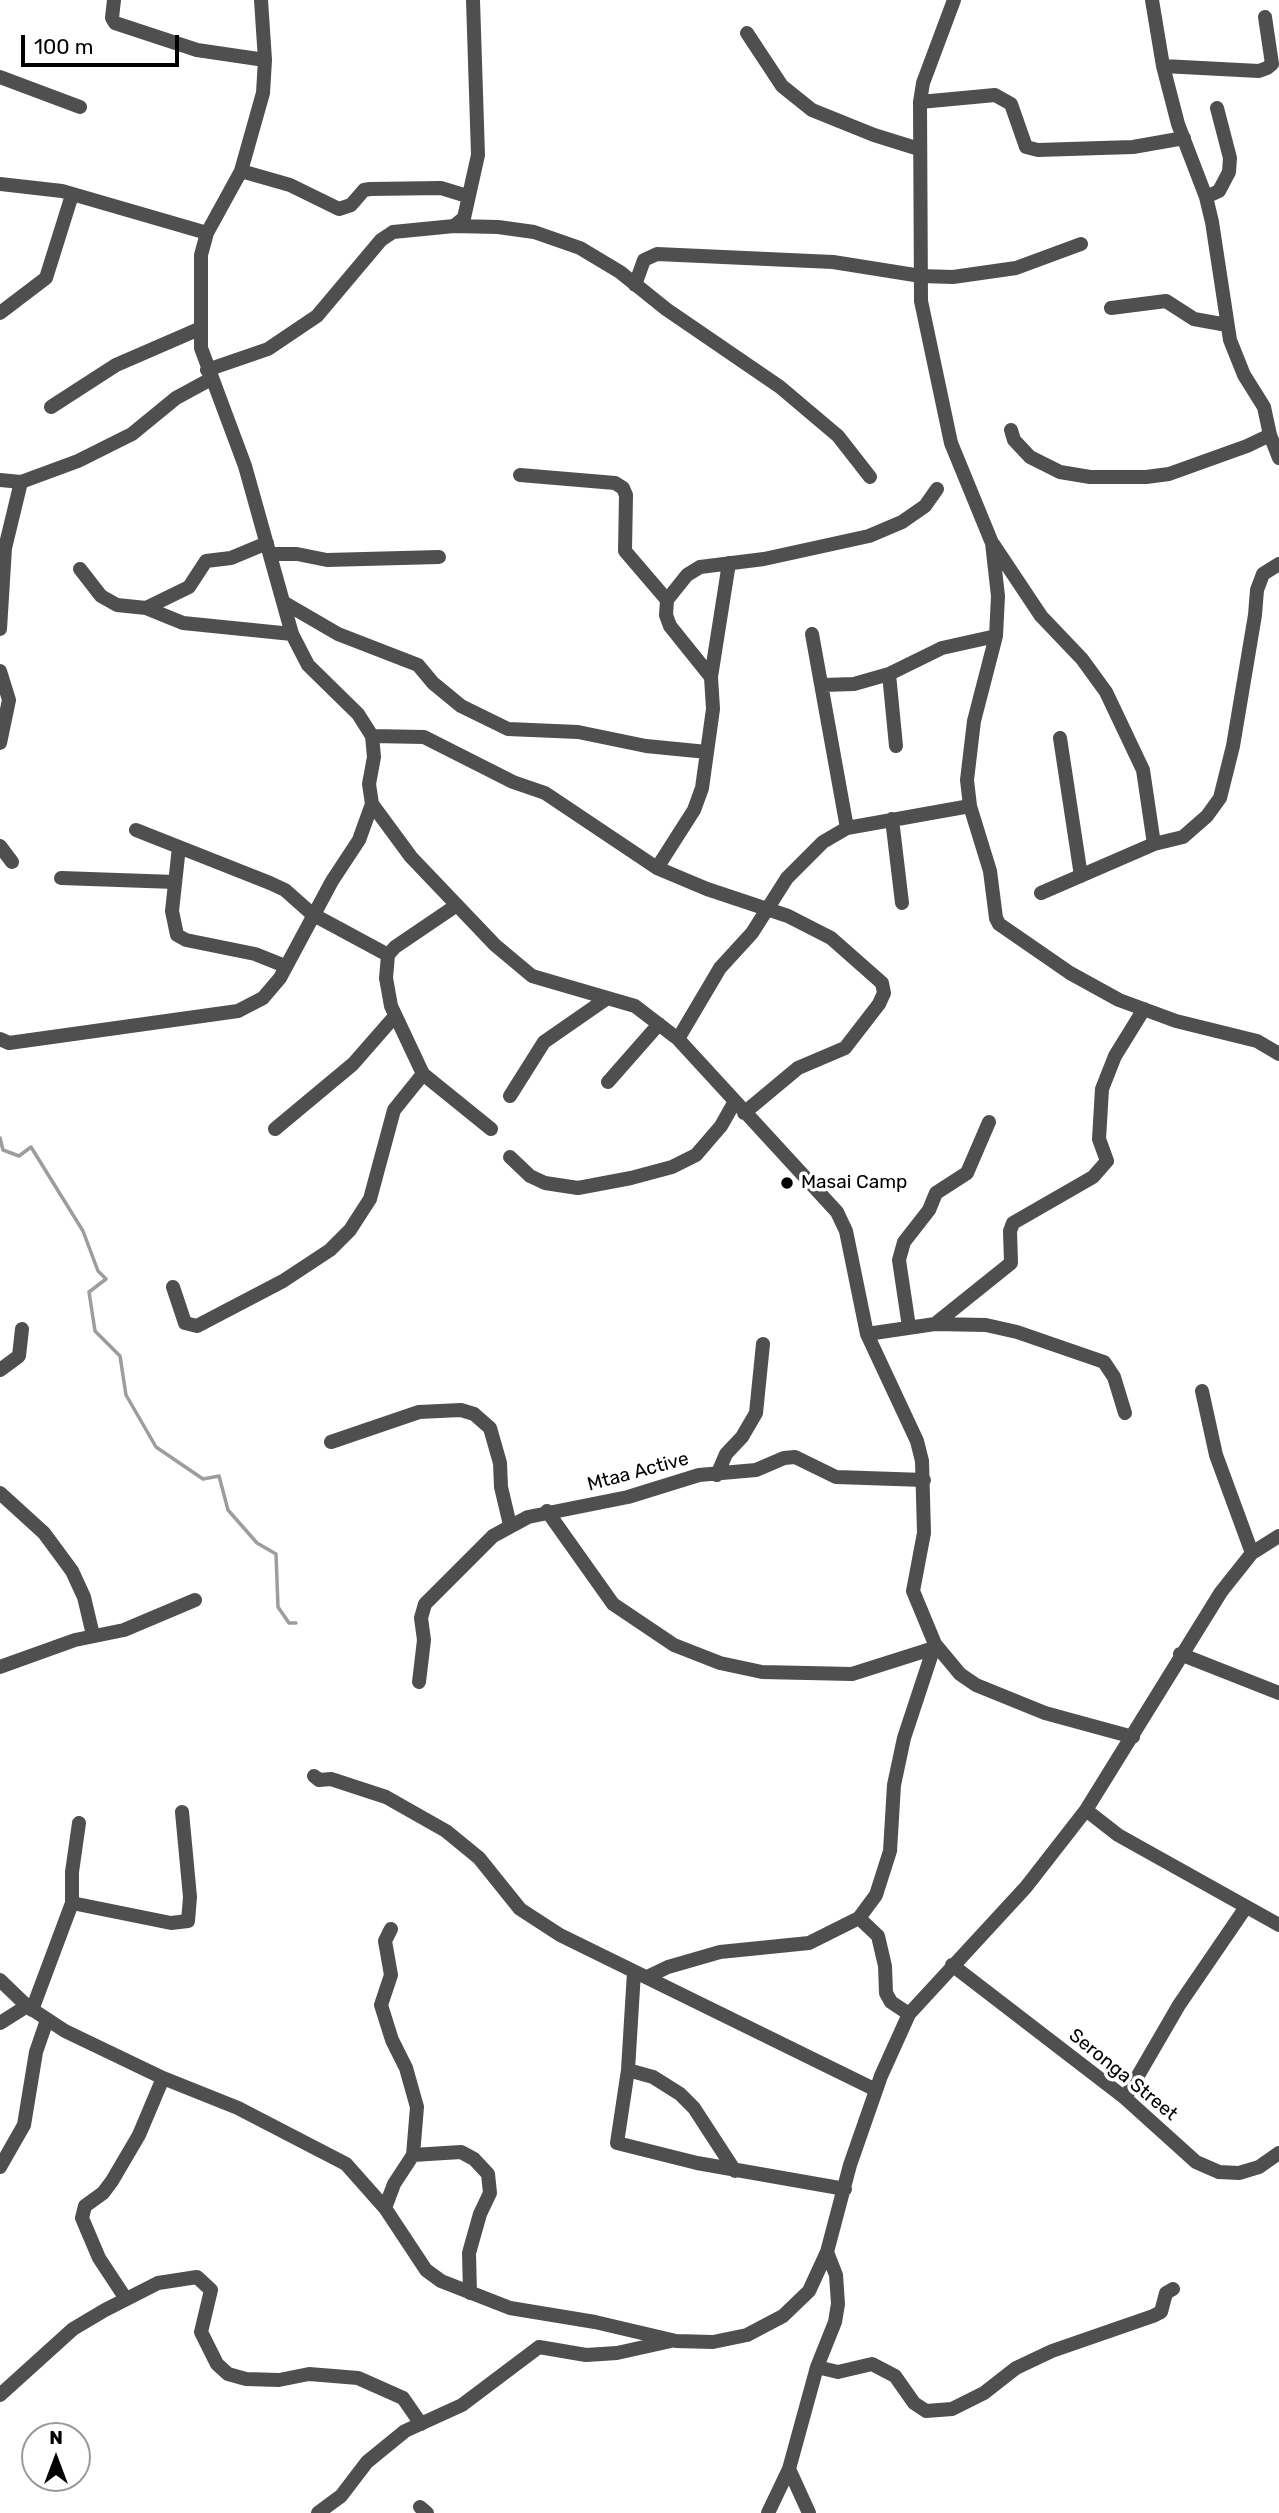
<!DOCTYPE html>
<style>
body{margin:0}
#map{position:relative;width:1279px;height:2513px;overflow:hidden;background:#fff;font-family:Rubik,sans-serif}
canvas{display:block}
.north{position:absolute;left:21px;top:2422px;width:70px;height:70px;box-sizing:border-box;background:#fff;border:2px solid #999;border-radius:50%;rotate:0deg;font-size:19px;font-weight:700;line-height:28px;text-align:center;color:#000}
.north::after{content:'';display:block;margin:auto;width:24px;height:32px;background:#000;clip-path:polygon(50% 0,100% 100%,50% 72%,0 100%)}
.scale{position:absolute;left:21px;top:35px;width:158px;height:32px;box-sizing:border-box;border:4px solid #000;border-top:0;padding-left:9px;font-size:21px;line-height:24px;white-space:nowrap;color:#000;-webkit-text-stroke:5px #fff;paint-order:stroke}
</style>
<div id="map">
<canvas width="1279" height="2513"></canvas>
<div class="north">N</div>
<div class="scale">100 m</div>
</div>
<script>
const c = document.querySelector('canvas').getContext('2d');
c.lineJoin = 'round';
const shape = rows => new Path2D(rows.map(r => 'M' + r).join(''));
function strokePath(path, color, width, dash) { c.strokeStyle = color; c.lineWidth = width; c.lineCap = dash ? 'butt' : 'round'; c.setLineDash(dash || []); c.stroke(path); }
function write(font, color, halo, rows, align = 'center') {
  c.font = font + ' Rubik,sans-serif'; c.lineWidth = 7; c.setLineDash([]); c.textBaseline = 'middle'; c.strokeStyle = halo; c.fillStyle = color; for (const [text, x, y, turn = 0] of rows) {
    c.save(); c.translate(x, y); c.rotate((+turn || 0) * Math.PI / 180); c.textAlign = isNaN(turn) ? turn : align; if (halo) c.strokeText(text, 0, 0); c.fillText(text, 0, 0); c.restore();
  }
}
const stream = shape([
 [0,1138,3,1150,19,1156,31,1147,83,1231,98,1271,106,1279,89,1292,95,1331,120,1356,126,1395,156,1447,203,1479,219,1476,228,1510,257,1543,276,1554,278,1607,289,1623,296,1623]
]);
const minor = shape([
 [114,0,112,18,115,23,197,50,265,60],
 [261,0,265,60,263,93,241,171,207,233,201,255,201,348,245,466,292,634,308,665,358,714,372,736,374,757,369,784,372,804,411,857,495,945,532,976,635,1006,678,1039,837,1212,846,1231,867,1334,917,1441,922,1461,924,1533,913,1591,935,1644,960,1674,976,1685,1045,1713,1133,1737],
 [954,0,923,83,920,102,921,301,951,443,992,543,998,596,996,636,974,721,967,780,970,806,990,871,996,918,999,924,1070,973,1119,1000,1176,1021,1257,1041,1279,1054],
 [1152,0,1163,66,1178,124,1206,197,1212,222,1230,340,1244,375,1264,407,1270,435,1279,458],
 [747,33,782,86,812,110,874,135,919,149],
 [1163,66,1259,71,1267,68,1272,64,1265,17],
 [0,77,80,107],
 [920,102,995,95,1011,104,1026,147,1038,150,1133,147,1184,138],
 [241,171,290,185,339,209,351,205,364,190,370,189,441,188,467,196],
 [0,184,62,191,207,233],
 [1206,197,1219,191,1229,172,1230,158,1217,108],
 [454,226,498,227,534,232,580,248,620,272,666,309,780,387,838,436,870,477],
 [635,285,644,260,657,254,833,262,921,276,953,277,1016,268,1081,244],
 [1111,308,1166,301,1194,319,1227,325],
 [0,313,46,278,72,195],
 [207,370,268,349,317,316,381,240,393,232,454,226,464,218,478,155,473,0],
 [51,407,116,365,199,329],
 [1011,430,1014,440,1030,457,1060,472,1090,477,1146,477,1169,474,1247,446,1270,435],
 [520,475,615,483,623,488,626,495,625,551,667,600],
 [0,480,21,482,78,461,132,434,176,398,211,379],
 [993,544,1041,616,1082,659,1106,692,1143,770,1154,844],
 [270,554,297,554,327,560,439,557],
 [80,569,101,596,117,605,146,608,183,623,292,634],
 [283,602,338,634,418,665,433,683,461,706,508,729,578,732,646,746,707,752],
 [146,608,189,587,206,561,231,558,267,543],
 [0,629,5,548,21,482],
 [812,634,847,828],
 [0,671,9,700,0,743],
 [889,674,896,746],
 [711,677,729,563],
 [823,685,854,684,889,674,942,648,996,636],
 [372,736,424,737,513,782,545,793,657,868,707,889,788,916,831,938,882,983,884,993,879,1004,845,1048,798,1068,744,1113],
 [1060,738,1081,876],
 [892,819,902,903],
 [136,830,270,883,285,890,312,914,388,955],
 [0,846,12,862],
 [179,847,172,911,177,935,186,940,255,954,285,966],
 [657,868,694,810,702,788,713,709,711,677,670,626,666,615,667,600,687,575,700,567,764,559,869,536,902,522,925,506,937,489],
 [61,878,175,882],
 [1041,893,1154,844,1183,837,1207,816,1220,798,1233,746,1255,615,1257,590,1263,574,1279,564],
 [457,905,395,947,388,955,386,978,391,1006,423,1074,491,1129],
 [0,1039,9,1043,238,1011,263,998,280,978,332,881,359,840,372,804],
 [678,1039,720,968,752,933,787,878,823,842,847,828,970,806],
 [608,1082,659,1024],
 [510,1096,544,1042,606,999],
 [275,1129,353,1064,395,1016],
 [510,1157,530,1176,545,1183,578,1188,631,1178,672,1167,696,1155,721,1126,734,1103],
 [173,1287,185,1323,197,1326,283,1281,330,1250,350,1230,370,1199,394,1110,423,1074],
 [935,1324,1011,1263,1010,1231,1013,1223,1093,1177,1107,1161,1099,1139,1102,1089,1115,1056,1144,1009],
 [909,1327,899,1260,904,1242,929,1210,936,1193,967,1173,989,1122],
 [867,1334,935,1324,986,1325,1017,1332,1104,1362,1114,1377,1125,1413],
 [0,1370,19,1356,22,1329],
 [1202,1391,1216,1455,1252,1553],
 [331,1442,419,1412,461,1410,474,1414,490,1428,500,1463,501,1487,510,1525],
 [717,1475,726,1454,742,1437,756,1413,763,1344],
 [0,1493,44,1533,72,1571,84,1597,93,1635],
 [547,1511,613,1604,674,1645,720,1663,762,1672,852,1674,931,1649],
 [1180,1654,1279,1693],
 [0,1667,75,1640,124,1630,195,1600],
 [419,1682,424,1640,421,1618,425,1604,493,1536,528,1517,628,1497,699,1475,756,1470,784,1458,795,1457,836,1477,924,1480],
 [314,1776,319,1780,331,1779,386,1797,446,1831,479,1858,520,1909,560,1935,876,2090],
 [1086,1810,1118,1835,1279,1925],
 [72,1903,171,1923,188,1921,190,1897,182,1812],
 [859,1918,878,1936,885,1966,886,1993,891,2002,909,2014],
 [952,1965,1125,2098,1196,2162,1219,2172,1239,2173,1259,2167,1279,2153],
 [634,1972,628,2070,617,2143,697,2163,845,2189],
 [647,1977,668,1967,720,1952,809,1943,859,1918,876,1895,890,1851,894,1785,904,1738,935,1644],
 [0,1980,27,2006,65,2031,163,2078,238,2108,346,2164,385,2208,426,2270,441,2281,510,2308,595,2322,676,2341,713,2342,747,2335,783,2316,809,2291,827,2252,850,2165,881,2076,909,2014,1026,1887,1086,1810,1221,1592,1252,1553,1279,1536],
 [32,2010,72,1903,72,1872,79,1823],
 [0,2023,27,2006],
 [628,2070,653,2077,680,2094,694,2108,735,2171],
 [1125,2098,1179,2005,1246,1907],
 [413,2155,461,2152,474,2159,488,2174,490,2193,480,2214,469,2253,470,2293],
 [0,2167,24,2125,36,2052,47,2020],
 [385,2208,394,2184,413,2155,417,2107,406,2068,392,2040,381,2005,391,1975,385,1941,391,1929],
 [126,2299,99,2258,82,2218,85,2206,103,2193,112,2181,139,2135,163,2078],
 [817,2367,838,2372,872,2364,895,2376,914,2403,926,2411,952,2409,984,2393,1016,2368,1052,2351,1153,2316,1161,2312,1166,2293,1173,2289],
 [0,2395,73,2329,105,2310,158,2283,197,2277,211,2290,201,2332,217,2364,228,2374,246,2379,279,2380,309,2374,358,2378,403,2398,421,2424],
 [789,2469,809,2513],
 [420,2507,427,2513],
 [318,2513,341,2496,367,2462,405,2431,462,2405,539,2347,586,2355,617,2353,671,2341],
 [768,2513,789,2469,817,2367,835,2322,838,2304,836,2275,827,2252]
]);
const markers = [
 [787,1183,7,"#000"]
];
const poiNames = [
 ["Masai Camp",801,1183]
];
const streetNames = [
 ["Mtaa Active",638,1472,-15],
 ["Seronga Street",1123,2075,39]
];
strokePath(stream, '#9d9d9d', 3.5);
strokePath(minor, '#4f4f4f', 14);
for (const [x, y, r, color] of markers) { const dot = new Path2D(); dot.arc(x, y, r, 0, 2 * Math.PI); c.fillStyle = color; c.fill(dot); strokePath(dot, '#fff', 2.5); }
write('19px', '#000', '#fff', poiNames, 'left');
write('19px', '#000', '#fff', streetNames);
</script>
